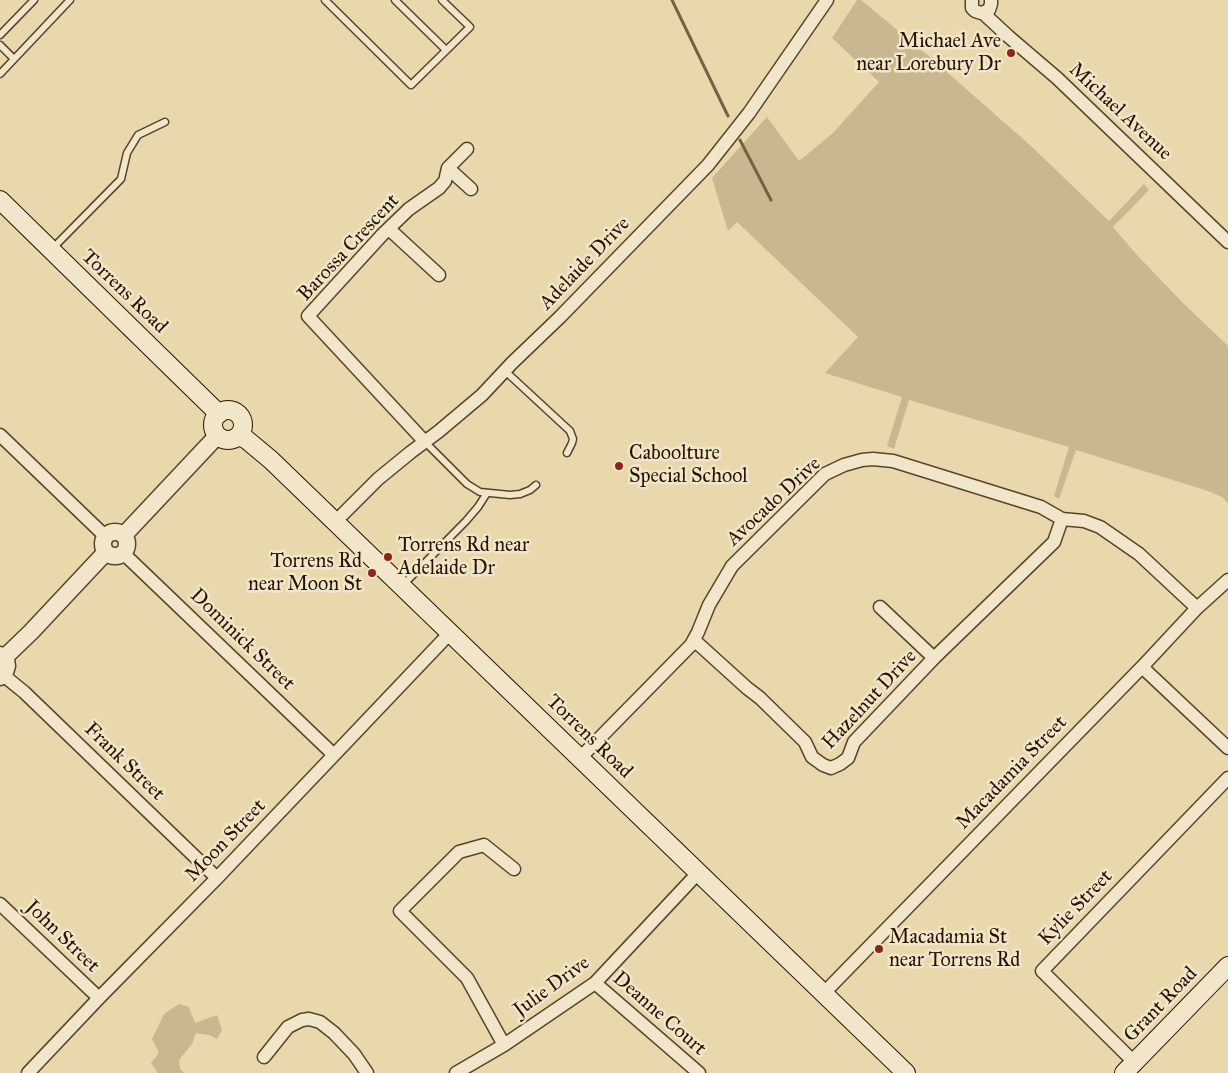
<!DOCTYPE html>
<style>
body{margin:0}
canvas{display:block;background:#e9d8ac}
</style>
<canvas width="1228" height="1073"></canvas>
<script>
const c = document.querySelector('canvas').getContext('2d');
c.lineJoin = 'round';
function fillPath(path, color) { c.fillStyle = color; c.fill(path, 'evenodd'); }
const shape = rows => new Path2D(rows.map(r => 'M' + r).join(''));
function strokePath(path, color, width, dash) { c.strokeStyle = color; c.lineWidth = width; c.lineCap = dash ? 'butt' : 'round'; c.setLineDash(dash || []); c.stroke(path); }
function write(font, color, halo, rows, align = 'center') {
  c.font = font + ' "IM FELL Great Primer",serif'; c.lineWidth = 5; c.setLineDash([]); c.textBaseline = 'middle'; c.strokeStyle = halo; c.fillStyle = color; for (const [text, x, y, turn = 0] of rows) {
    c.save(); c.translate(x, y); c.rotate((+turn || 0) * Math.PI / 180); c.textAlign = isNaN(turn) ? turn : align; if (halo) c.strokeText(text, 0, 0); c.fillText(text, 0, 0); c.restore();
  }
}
const green = shape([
 [857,0,861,0,931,58,1031,146,1109,221,1144,184,1149,190,1113,227,1136,254,1183,303,1228,346,1228,503,1222,497,1208,491,1076,450,1059,499,1054,496,1069,447,909,400,894,449,887,446,902,397,825,373,858,337,737,222,728,231,712,178,767,117,799,161,833,133,879,82,832,38],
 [179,1004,189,1007,195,1023,217,1015,222,1030,217,1039,209,1035,196,1033,192,1044,179,1060,180,1069,184,1073,158,1073,151,1063,159,1053,152,1039,164,1014]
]);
const stream = shape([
 [672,0,728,116],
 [740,140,771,200]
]);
const service = shape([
 [325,0,411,85,470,27,442,0],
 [395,0,446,50],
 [0,35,34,0],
 [0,45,14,59],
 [0,74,70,0],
 [52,249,121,179,127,153,138,135,165,122],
 [504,370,570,431,573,439,572,443,567,453],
 [425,442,467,484,480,492,510,495,520,494,530,490,536,485],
 [402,586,466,521,478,507,487,493]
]);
const minor = shape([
 [972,0,972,8,975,11,981,13,989,10,991,4,991,0],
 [983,13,1009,37,1057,78,1228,242],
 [448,168,471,189],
 [389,229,439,275],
 [0,435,105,536],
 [425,442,308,316,382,235,409,209,439,188,445,181,448,168,467,149],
 [335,522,378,479,411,452,438,432,482,395,512,363,560,317,708,165,749,113,827,0],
 [123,553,334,755],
 [880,607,934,658],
 [694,640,747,688,760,698,805,742,812,757,823,765,831,768,840,764,848,758,854,742,934,658,1054,542,1062,519],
 [1142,667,1228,748],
 [3,675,24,692,217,878],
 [580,758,691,645,698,632,709,605,732,566,825,474,844,465,862,460,873,459,893,461,1041,507,1062,519,1084,521,1100,527,1139,554,1197,608],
 [0,904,99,998],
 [595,983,699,1073],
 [824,993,1142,667,1197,608,1228,580],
 [504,1045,467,978,400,911,459,852,484,845,514,869],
 [264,1057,288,1027,302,1020,309,1019,320,1022,334,1033,354,1054,367,1073],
 [1134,1062,1042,971,1228,778],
 [28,1073,99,998,217,878,450,633],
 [456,1073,504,1045,595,983,698,873]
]);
const tertiary = shape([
 '103 544a12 12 0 1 1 24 0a12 12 0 1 1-24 0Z',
 [124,535,217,436],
 [0,655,6,660,7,666,5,672,0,677],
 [4,658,31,632,106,552]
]);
const secondary = shape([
 [0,200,219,414],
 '213 425a15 15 0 1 1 30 0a15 15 0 1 1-30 0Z',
 [239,435,247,440,271,460,906,1073],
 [1124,1073,1228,966]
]);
const markers = [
 [1011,53,5,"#8f2418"],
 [619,466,5,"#8f2418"],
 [388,557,5,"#8f2418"],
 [372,573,5,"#8f2418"],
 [879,949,5,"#8f2418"]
];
const poiNames = [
 ["Michael Ave",1001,42,"right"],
 ["near Lorebury Dr",1001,65,"right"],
 ["Caboolture",629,454],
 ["Special School",629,477],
 ["Torrens Rd near",398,546],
 ["Adelaide Dr",398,569],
 ["Torrens Rd",362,562,"right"],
 ["near Moon St",362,585,"right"],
 ["Macadamia St",889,938],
 ["near Torrens Rd",889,961]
];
const streetNames = [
 ["Michael Avenue",1120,112,43],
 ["Barossa Crescent",349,248,-47],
 ["Adelaide Drive",585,264,-46],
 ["Torrens Road",124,292,44],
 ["Avocado Drive",774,502,-43],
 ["Dominick Street",242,640,44],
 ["Hazelnut Drive",870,700,-47],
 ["Torrens Road",589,737,44],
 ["Frank Street",124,762,44],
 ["Macadamia Street",1012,773,-46],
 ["Moon Street",226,841,-46],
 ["Kylie Street",1076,908,-46],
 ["John Street",62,937,44],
 ["Julie Drive",552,987,-36],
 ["Grant Road",1161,1005,-46],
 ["Deanne Court",659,1014,41]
];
fillPath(green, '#c8b78f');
strokePath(stream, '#756144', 3);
strokePath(service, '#59442b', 9);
strokePath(minor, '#59442b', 15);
strokePath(tertiary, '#59442b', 19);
strokePath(secondary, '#291300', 20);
strokePath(service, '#f1e6c9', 6);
strokePath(minor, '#f1e6c9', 12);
strokePath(tertiary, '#f1e6c9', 16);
strokePath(secondary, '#f1e6c9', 18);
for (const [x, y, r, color] of markers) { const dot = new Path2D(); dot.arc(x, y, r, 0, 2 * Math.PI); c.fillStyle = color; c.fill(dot); strokePath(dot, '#f1e6c9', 2); }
write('20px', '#291300', '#f1e6c9', poiNames, 'left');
write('20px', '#291300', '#f1e6c9', streetNames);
</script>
